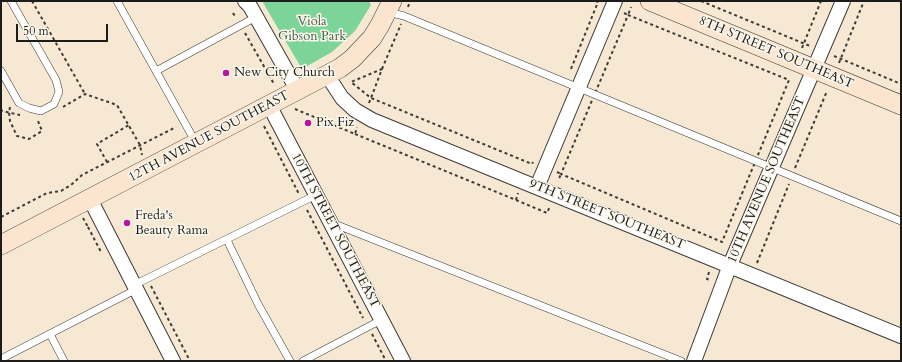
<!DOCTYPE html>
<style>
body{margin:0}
#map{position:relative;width:902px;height:362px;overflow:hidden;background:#f6e8d2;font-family:Cardo,serif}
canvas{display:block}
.frame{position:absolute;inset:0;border:2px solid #1c1c1c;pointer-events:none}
.scale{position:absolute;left:16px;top:24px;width:92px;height:18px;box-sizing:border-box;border:2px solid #1c1c1c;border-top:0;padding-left:5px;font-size:12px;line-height:14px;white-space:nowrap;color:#1c1c1c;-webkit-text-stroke:3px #fbf7ec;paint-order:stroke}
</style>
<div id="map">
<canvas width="902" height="362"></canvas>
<div class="frame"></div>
<div class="scale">50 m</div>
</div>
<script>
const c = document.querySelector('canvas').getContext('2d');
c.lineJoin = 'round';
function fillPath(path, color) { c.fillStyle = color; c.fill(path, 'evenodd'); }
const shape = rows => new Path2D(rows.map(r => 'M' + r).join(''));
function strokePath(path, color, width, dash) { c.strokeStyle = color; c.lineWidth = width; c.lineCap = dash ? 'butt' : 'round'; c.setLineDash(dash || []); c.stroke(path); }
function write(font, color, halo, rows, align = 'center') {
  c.font = font + ' Cardo,serif'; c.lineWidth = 3; c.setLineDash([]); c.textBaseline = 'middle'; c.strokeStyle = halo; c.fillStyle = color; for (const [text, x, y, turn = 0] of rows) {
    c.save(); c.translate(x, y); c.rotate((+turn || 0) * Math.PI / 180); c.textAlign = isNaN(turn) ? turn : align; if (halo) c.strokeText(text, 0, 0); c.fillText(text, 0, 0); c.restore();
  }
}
const green = shape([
 [262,1,369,1,371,5,355,31,332,52,302,69]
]);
const path = shape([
 [32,1,85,94],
 [701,1,810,46],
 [408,7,410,1],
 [233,13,236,18],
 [624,13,628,15,631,7],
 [628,15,789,80,722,242,561,174,628,15],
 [245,33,274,84],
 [802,48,821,1],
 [834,56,901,84],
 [839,63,864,1],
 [382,69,401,24],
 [571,69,598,2,596,1],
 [369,103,371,98,382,69,351,82,371,98,532,164,533,162],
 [10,107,9,112,10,121,17,136,29,139,42,131,38,121,36,121],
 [63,107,85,94,117,105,140,145,142,155],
 [1,109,2,111,20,115],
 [295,109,355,134,357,127],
 [264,126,299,194],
 [355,134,516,200,518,193],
 [107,162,97,144,129,125],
 [795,168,827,91],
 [557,172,561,174,558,181],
 [516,200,547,213,550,206],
 [307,210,363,318],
 [1,217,47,193,61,191,71,185,82,175,176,127],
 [83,218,88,227],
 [88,227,101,252],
 [757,263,789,184],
 [709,272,707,279,711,280],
 [151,286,190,361],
 [372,334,386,361]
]);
const lane = shape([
 [117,1,196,143],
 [388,12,404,16,579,88,901,221],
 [1,71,19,103,29,108,41,111,54,104,59,92,56,80,11,1],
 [156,71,256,17],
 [332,223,681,361],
 [227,240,258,304,290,361],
 [134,285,316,195],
 [50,334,64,361],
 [1,359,137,289],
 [303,361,381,320]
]);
const street = shape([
 [245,1,250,6,298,91],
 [327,75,342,98,355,110,372,120,901,336],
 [269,105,403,361],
 [537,187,615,1],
 [90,199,173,361],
 [694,361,730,265,843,1]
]);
const secondary = shape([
 [650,1,901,105],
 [1,245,340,68,352,59,372,38,380,25,392,1]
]);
const markers = [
 [226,73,4,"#b5179e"],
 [308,123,4,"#b5179e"],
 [127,223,4,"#b5179e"]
];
const parkNames = [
 ["Viola",312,22],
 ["Gibson Park",312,37]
];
const streetNames = [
 ["8TH STREET SOUTHEAST",776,53,23],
 ["12TH AVENUE SOUTHEAST",209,137,-28],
 ["10TH AVENUE SOUTHEAST",767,180,-67],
 ["9TH STREET SOUTHEAST",607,215,22],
 ["10TH STREET SOUTHEAST",335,231,62]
];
const poiNames = [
 ["New City Church",234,73],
 ["Pix Fiz",316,123],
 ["Freda's",135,216],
 ["Beauty Rama",135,231]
];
fillPath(green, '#7dd498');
strokePath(lane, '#3d3b37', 8);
strokePath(street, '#3d3b37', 16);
strokePath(secondary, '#3d3b37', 20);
strokePath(path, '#3d3b37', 2, [3, 3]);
strokePath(lane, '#fff', 7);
strokePath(street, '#fff', 14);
strokePath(secondary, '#fbe5cf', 19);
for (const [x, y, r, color] of markers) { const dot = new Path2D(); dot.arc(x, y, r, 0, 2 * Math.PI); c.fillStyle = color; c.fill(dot); strokePath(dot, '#fbf7ec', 1.5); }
write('13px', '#3e5c47', '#fbf7ec', parkNames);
write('13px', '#1c1c1c', '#fbf7ec', streetNames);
write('13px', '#1c1c1c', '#fbf7ec', poiNames, 'left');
</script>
